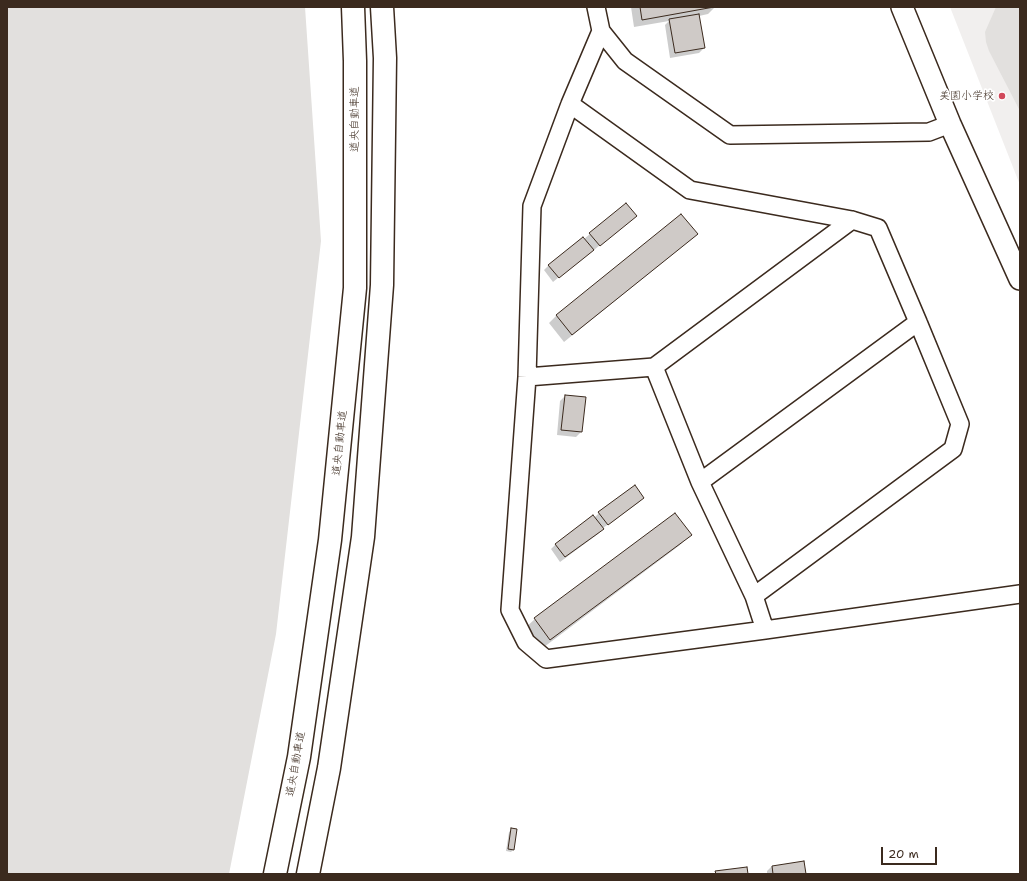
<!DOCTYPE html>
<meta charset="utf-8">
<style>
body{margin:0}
#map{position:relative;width:1027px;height:881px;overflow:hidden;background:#fff;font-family:"Shantell Sans",sans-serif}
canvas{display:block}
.frame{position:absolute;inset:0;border:8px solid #3b2a1e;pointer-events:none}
.scale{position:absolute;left:881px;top:847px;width:56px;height:18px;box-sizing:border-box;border:2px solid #3b2a1e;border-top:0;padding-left:5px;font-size:12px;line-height:14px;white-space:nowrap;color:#3b2a1e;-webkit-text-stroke:3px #fff;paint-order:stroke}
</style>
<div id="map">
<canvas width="1027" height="881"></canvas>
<div class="frame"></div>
<div class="scale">20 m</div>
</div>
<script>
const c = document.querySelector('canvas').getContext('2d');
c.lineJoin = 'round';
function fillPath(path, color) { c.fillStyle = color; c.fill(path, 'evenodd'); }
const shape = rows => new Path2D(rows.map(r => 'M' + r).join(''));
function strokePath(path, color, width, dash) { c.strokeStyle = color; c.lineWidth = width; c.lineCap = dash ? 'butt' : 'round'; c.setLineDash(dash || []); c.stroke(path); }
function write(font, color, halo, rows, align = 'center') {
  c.font = font + ' "Shantell Sans","Klee One",sans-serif'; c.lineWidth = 3.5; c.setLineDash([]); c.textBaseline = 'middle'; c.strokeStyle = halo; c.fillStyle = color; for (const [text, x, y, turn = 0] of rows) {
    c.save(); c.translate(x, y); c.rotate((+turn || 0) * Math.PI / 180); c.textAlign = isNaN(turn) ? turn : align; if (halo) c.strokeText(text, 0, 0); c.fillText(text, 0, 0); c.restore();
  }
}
const built = shape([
 [950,7,1020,7,1020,185]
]);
const green = shape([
 [7,7,305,7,321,241,276,634,229,874,7,874],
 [996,7,1020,7,1020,111,989,51,986,42,985,32]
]);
const shadow = shape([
 [631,7,715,7,708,14,699,16,704,48,699,53,670,58,665,25,669,21,634,27],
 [681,215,696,234,689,241,564,342,549,323,556,316],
 [630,221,594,250,593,249,553,282,544,270,549,265,584,239,590,234],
 [565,396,581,432,576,437,557,435,560,401],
 [643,498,638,503,603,528,598,534,560,562,551,549,556,544,594,518,599,513],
 [675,515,690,535,680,545,540,650,524,629,535,619],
 [511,830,513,850,511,852,506,851,509,832],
 [772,866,805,874,767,874,767,871]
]);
const building = shape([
 [640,7,714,7,642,20,640,7],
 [699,14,705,48,675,53,669,19,699,14],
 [626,203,637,216,600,246,589,233,626,203],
 [681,214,698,234,572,335,556,315,681,214],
 [583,237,594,250,559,278,548,265,583,237],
 [565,395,586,397,582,432,561,430,565,395],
 [635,485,644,498,608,525,598,512,635,485],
 [675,513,692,535,550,640,534,618,675,513],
 [593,515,604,529,565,557,555,544,593,515],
 [511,828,517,829,514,850,508,849,511,828],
 [804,861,806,874,773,874,772,866,804,861],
 [747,867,748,874,716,874,715,871,747,867]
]);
const minor = shape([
 [596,7,601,31,625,61,730,135,929,132,950,124],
 [601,31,570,104,532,206,527,377,510,610,526,642,546,659,765,630,1020,594],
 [570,104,690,190,852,220,878,228,918,322,960,424,953,449,754,596],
 [527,377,654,367],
 [700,482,918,322],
 [765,630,754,596,700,482,654,367,852,220]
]);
const tertiary = shape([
 [902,7,950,124,1020,279]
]);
const motorway = shape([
 [275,874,299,757,330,540,355,288,355,61,353,7],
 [308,874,329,768,363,537,382,285,385,58,382,7]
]);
const markers = [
 [1002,96,4,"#d1495b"]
];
const poiNames = [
 ["美園小学校",994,96]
];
const streetNames = [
 ["道央自動車道",355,119,-90],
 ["道央自動車道",340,443,-84],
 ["道央自動車道",296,764,-80]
];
fillPath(built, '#f1efee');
fillPath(green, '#e2e0de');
fillPath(shadow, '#0003');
fillPath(building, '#cfcac7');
strokePath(building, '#3b2a1e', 1);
strokePath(minor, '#3b2a1e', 20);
strokePath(tertiary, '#3b2a1e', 24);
strokePath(motorway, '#3b2a1e', 25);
strokePath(minor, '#fff', 17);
strokePath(tertiary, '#fff', 21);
strokePath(motorway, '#fff', 22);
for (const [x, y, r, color] of markers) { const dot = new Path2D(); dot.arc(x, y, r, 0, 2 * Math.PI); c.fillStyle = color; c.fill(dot); strokePath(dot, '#fff', 1.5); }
write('11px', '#3b2a1e', '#fff', poiNames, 'right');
write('11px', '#3b2a1e', '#fff', streetNames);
</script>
